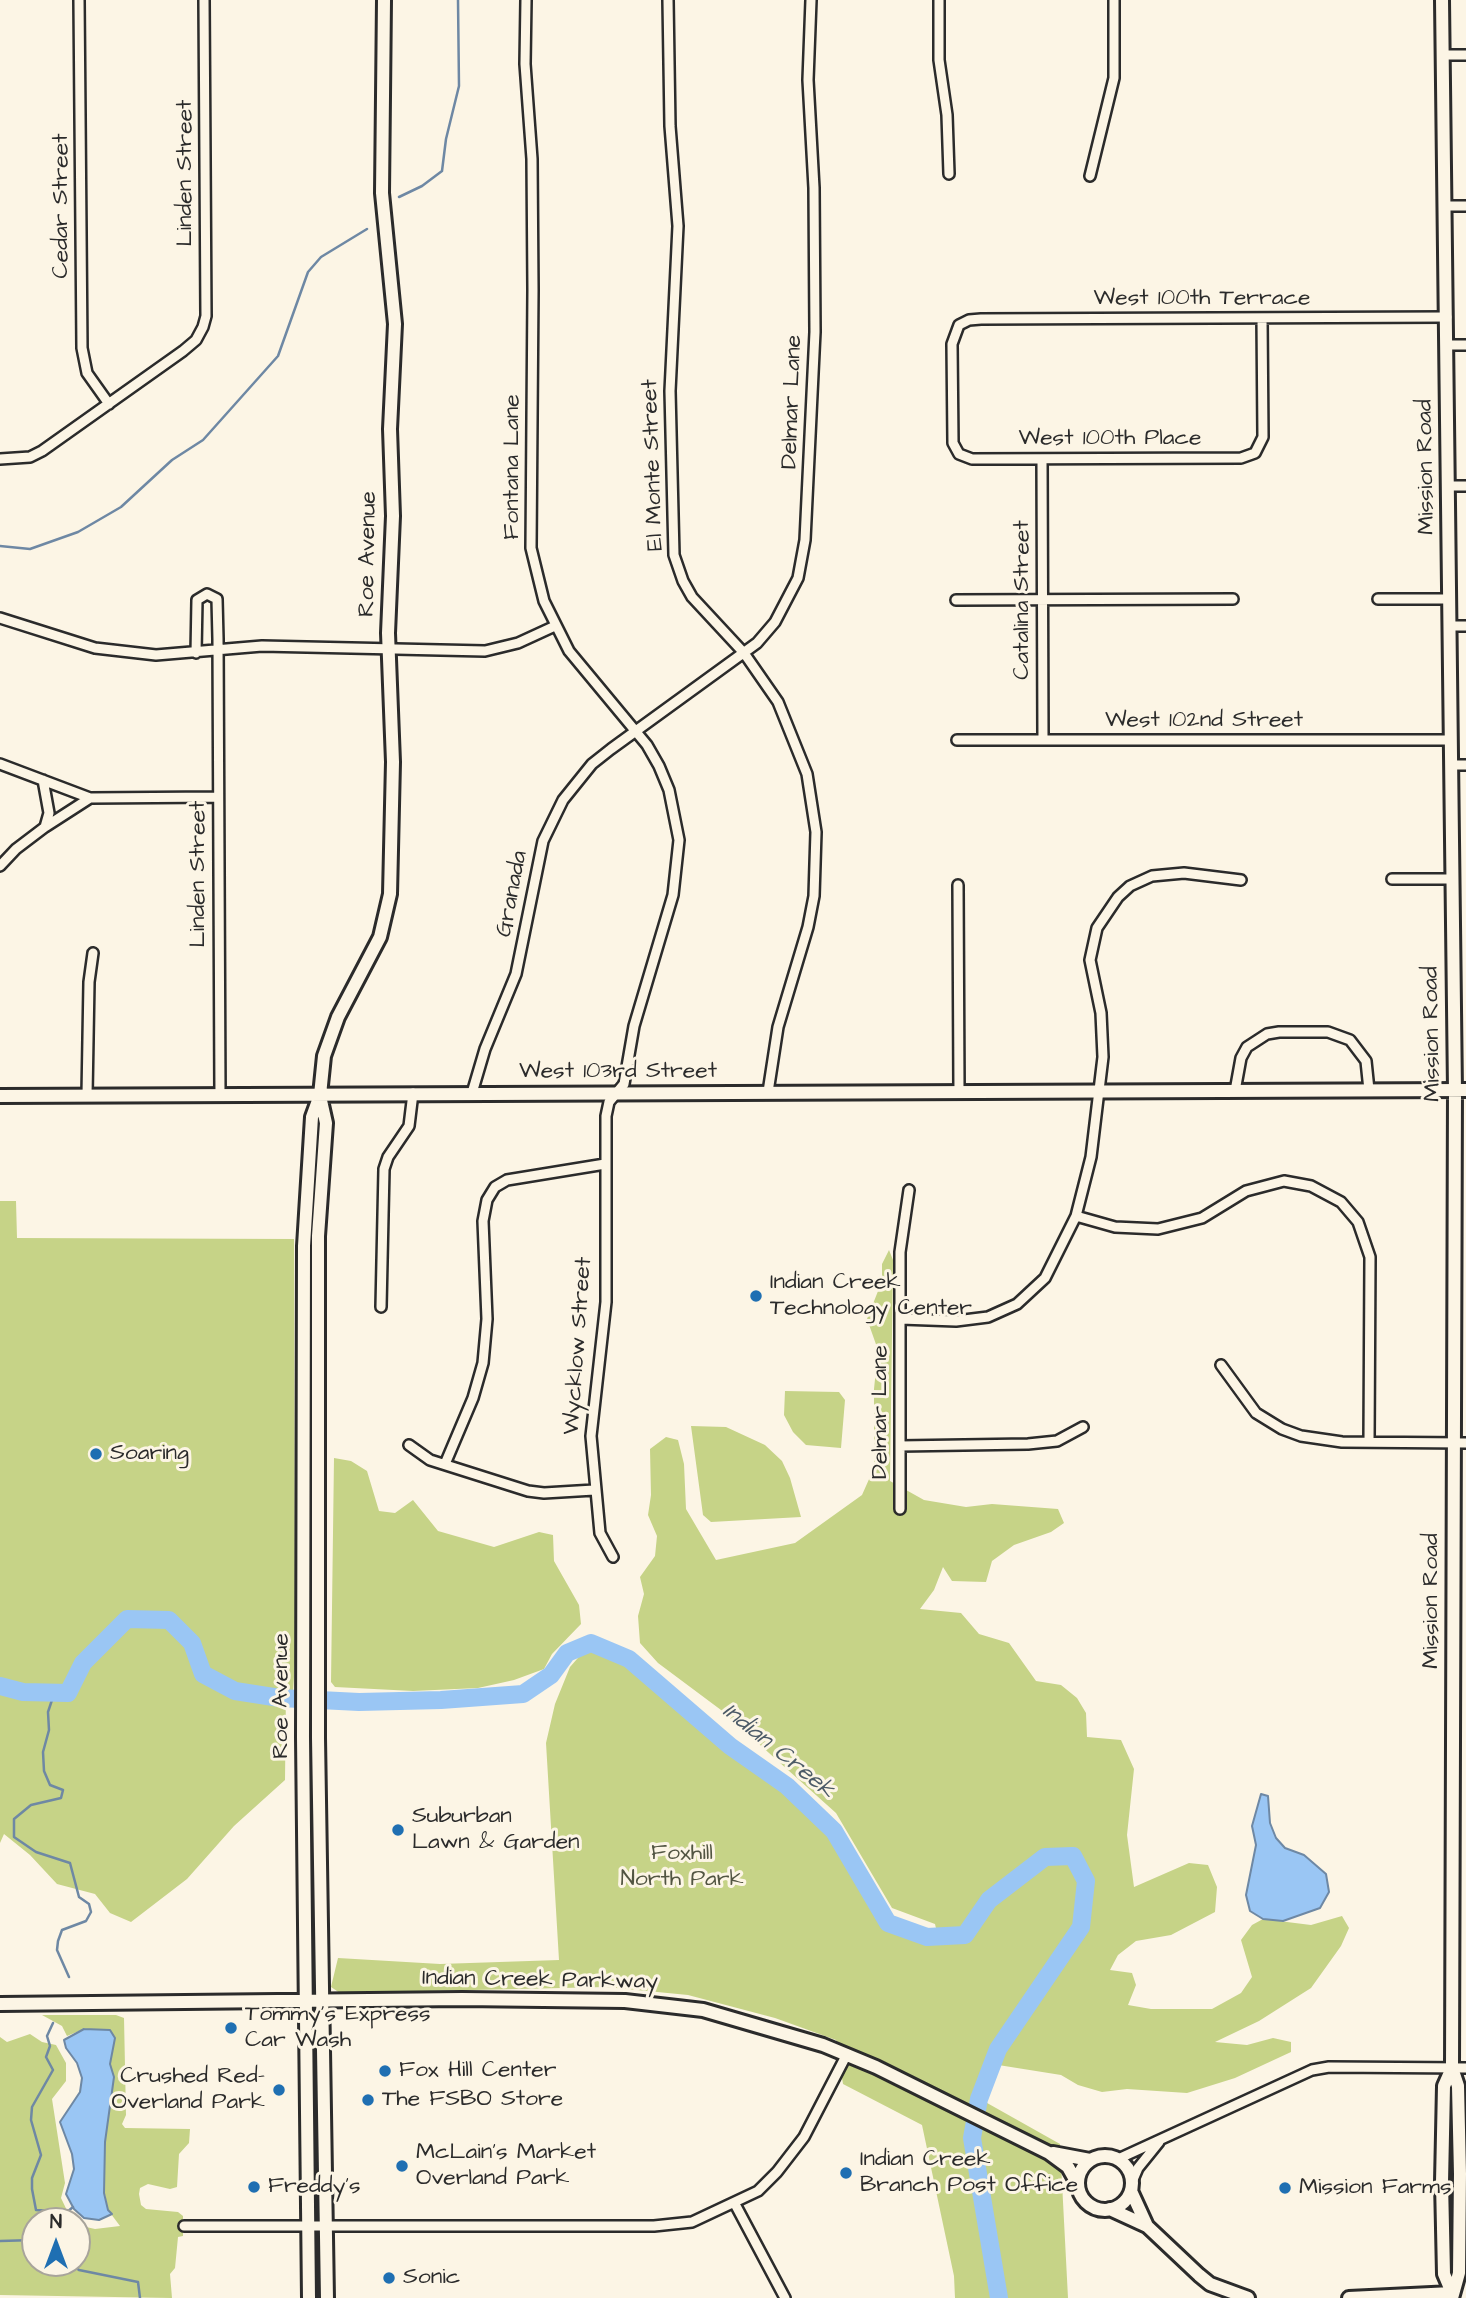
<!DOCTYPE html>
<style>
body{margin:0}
#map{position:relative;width:1466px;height:2298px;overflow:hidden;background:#fcf5e5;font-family:"Architects Daughter",sans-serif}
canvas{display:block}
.north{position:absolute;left:21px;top:2207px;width:70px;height:70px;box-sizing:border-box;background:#fcf5e5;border:2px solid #a8a49b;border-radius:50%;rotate:0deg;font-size:19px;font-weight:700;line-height:28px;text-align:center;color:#2b2b2b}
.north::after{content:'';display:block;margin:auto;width:24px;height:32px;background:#1f6fb2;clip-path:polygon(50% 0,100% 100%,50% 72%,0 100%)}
</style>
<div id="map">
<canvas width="1466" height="2298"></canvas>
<div class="north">N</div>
</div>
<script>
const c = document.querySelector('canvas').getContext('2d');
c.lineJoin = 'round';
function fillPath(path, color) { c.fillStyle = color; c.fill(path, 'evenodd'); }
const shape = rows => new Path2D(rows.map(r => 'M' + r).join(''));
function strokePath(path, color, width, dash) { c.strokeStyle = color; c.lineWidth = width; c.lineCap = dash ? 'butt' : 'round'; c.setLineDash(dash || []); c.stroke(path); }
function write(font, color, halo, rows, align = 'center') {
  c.font = font + ' "Architects Daughter",sans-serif'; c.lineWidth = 6; c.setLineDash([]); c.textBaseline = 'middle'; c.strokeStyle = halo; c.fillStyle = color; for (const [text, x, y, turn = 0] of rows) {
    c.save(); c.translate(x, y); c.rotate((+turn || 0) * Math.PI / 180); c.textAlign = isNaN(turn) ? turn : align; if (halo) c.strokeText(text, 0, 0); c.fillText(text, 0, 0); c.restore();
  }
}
const green = shape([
 [0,1201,16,1201,17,1238,294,1239,295,1661,293,1692,286,1691,285,1780,234,1826,187,1879,131,1922,110,1913,95,1894,57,1884,30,1855,4,1834,0,1843],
 [889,1250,893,1260,890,1481,924,1500,966,1507,992,1504,1058,1509,1064,1523,1051,1532,1014,1545,992,1561,986,1582,952,1581,943,1567,934,1590,920,1609,961,1613,979,1634,1009,1643,1036,1681,1061,1685,1077,1698,1086,1713,1087,1737,1121,1740,1134,1769,1127,1835,1134,1887,1189,1863,1208,1865,1217,1887,1215,1912,1171,1935,1136,1941,1118,1955,1110,1970,1132,1973,1136,1985,1128,2005,1151,2009,1212,2009,1241,1993,1252,1977,1241,1940,1252,1925,1263,1919,1311,1925,1342,1916,1349,1928,1341,1946,1311,1988,1259,2021,1215,2042,1247,2045,1273,2038,1291,2042,1291,2052,1235,2078,1187,2093,1127,2089,1102,2092,1078,2085,1061,2075,992,2064,980,2099,1060,2144,1068,2298,955,2298,954,2276,922,2125,843,2084,836,2040,775,2018,688,1995,606,1987,340,1993,331,1987,338,1958,440,1964,559,1960,546,1743,555,1704,570,1667,591,1643,629,1659,730,1746,787,1786,834,1831,888,1923,927,1937,938,1937,935,1924,892,1908,836,1813,721,1710,658,1663,640,1643,638,1616,644,1594,640,1577,655,1556,657,1536,648,1515,651,1495,650,1449,666,1437,678,1440,684,1464,686,1509,716,1560,795,1543,862,1495,874,1468,874,1389,878,1350,867,1319,882,1281,882,1264],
 [785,1391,839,1392,845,1400,841,1448,806,1445,793,1432,784,1415],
 [691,1426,726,1427,765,1445,782,1461,790,1478,801,1517,711,1522,703,1515],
 [334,1458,351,1461,367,1471,379,1511,395,1513,413,1500,438,1531,494,1547,539,1532,553,1535,554,1561,579,1605,581,1624,552,1654,544,1669,514,1680,478,1688,413,1691,335,1687,331,1682],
 [42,2015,116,2015,124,2018,126,2115,122,2124,125,2128,190,2129,189,2143,179,2154,177,2187,170,2189,148,2184,140,2188,139,2194,141,2205,146,2209,178,2212,183,2216,183,2236,178,2237,175,2268,170,2274,172,2298,0,2295,0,2037,7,2042,30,2034,42,2042,56,2045,66,2063,66,2081,52,2099,65,2183,61,2198,72,2221,35,2221,35,2263,77,2263,77,2225,95,2229,120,2226,108,2210,104,2189,106,2119,114,2077,110,2064,115,2038,110,2031,102,2030,84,2029,67,2036,62,2026]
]);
const water = shape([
 [1261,1794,1268,1796,1270,1823,1276,1838,1285,1848,1304,1855,1326,1874,1329,1892,1320,1908,1283,1921,1263,1919,1250,1911,1246,1895,1256,1845,1252,1826,1261,1794],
 [84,2029,110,2030,115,2038,110,2064,114,2077,105,2142,104,2193,108,2210,112,2214,99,2220,84,2218,74,2209,66,2194,74,2169,72,2154,60,2122,80,2092,82,2078,77,2063,66,2048,64,2040,84,2029]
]);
const stream = shape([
 [399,197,422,186,442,171,446,139,459,86,458,0],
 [0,546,30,549,78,532,121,507,172,460,203,440,278,356,308,272,321,257,367,229],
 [64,1693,52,1700,48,1712,49,1730,43,1752,44,1771,50,1785,63,1790,61,1798,31,1805,14,1819,14,1837,36,1852,70,1863,79,1897,89,1904,91,1912,86,1921,62,1930,58,1941,57,1950,69,1977],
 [53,2023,47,2036,50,2046,46,2057,53,2070,32,2107,31,2120,41,2155,32,2178,32,2189,36,2210,52,2211,62,2221],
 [60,2218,73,2207],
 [0,2241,35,2240],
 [70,2263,79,2270,138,2282,140,2298]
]);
const river = shape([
 [0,1686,23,1692,68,1693,83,1663,127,1619,169,1620,192,1643,203,1674,235,1691,280,1698,359,1702,441,1700,523,1694,551,1675,567,1653,591,1643,629,1659,730,1746,787,1786,834,1831,888,1923,927,1937,965,1935,989,1900,1045,1857,1073,1856,1086,1881,1081,1927,998,2049,979,2099,972,2138,999,2298]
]);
const street = shape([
 [79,0,82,348,87,373,109,404],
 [526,0,525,64,532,159,533,290,531,548,544,601,569,651,647,745,659,766,669,790,679,840,673,895,634,1026,624,1084,609,1102,606,1116,606,1302,591,1436,600,1533,613,1557],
 [668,0,670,126,678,226,670,391,674,555,683,581,692,597,744,653,778,702,807,774,816,832,814,896,808,927,778,1027,768,1092],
 [939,0,939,60,947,115,949,174],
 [1443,55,1466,55],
 [1090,176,1114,78,1114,0],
 [1445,206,1466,206],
 [1262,318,1263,437,1255,453,1241,458,972,459,959,454,953,443,952,344,959,325,969,320,981,319,1447,317],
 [1447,345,1466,345],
 [0,459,30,457,42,451,183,351,196,340,203,327,206,316,204,0],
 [1042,459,1043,740],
 [1449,486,1466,486],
 [1378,599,1450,599],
 [956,600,1233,599],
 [0,618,95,648,156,655,262,646,485,651,518,643,555,626],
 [1450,626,1466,626],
 [196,653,197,600,207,594,217,599,218,639,220,1096],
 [957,740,1451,740],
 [0,764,90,798,218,797],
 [1452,765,1466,765],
 [45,827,90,798],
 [0,866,16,849,45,827,49,813,43,780],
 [1392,879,1453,879],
 [958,885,959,1092],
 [1235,1091,1241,1058,1247,1047,1267,1034,1279,1032,1328,1032,1350,1040,1366,1061,1369,1090],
 [472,1093,485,1049,516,974,543,841,563,800,592,764,611,749,757,643,775,622,798,578,805,540,815,332,814,188,808,80,811,0],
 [87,1095,89,982,93,953],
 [1076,1216,1115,1227,1158,1229,1202,1218,1246,1191,1284,1181,1311,1186,1341,1202,1358,1222,1370,1257,1369,1442],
 [381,1307,384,1169,388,1157,409,1126,413,1093],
 [901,1319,956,1321,988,1317,1017,1304,1045,1278,1076,1216,1091,1157,1103,1057,1101,1013,1090,960,1097,928,1118,897,1130,886,1152,876,1184,873,1241,880],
 [1221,1365,1256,1413,1282,1429,1301,1436,1342,1442,1466,1443],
 [409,1445,430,1460,528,1491,544,1493,594,1490],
 [900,1446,1028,1444,1057,1441,1083,1427],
 [445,1464,473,1398,483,1363,487,1319,483,1221,487,1200,495,1187,507,1180,605,1164],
 [900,1509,900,1252,909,1190],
 [1118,2159,1312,2070,1329,2067,1466,2068],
 [1132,2182,1138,2168,1159,2142],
 [735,2204,785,2298],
 [184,2226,654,2226,692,2222,758,2191,777,2172,804,2137,847,2054]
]);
const secondary = shape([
 [1442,0,1455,1090,1452,2068,1458,2086,1460,2174,1459,2273,1452,2298],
 [0,1096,1466,1090],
 [320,1096,326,1123,318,1236,318,1738,327,2298],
 [0,2004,462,1999,625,2001,703,2010,823,2045,876,2067,1049,2153,1068,2167,1077,2183],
 [1053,2153,1090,2160],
 '1078 2183a27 27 0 1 1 54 0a27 27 0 1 1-54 0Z',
 [1131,2191,1147,2226,1199,2275,1210,2284,1248,2298],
 [1110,2209,1147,2226],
 [1452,2293,1444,2274,1442,2182,1444,2086,1452,2068],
 [309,2298,303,1737,304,1246,312,1117,320,1095,324,1056,338,1017,380,937,390,894,393,762,388,633,393,516,390,429,395,324,382,193,384,0],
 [1349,2298,1452,2293]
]);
const markers = [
 [756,1296,7,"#1f6fb2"],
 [96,1454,7,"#1f6fb2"],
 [398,1830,7,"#1f6fb2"],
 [231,2028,7,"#1f6fb2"],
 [385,2071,7,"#1f6fb2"],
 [279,2090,7,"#1f6fb2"],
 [368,2100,7,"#1f6fb2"],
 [402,2166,7,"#1f6fb2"],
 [846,2173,7,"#1f6fb2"],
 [254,2187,7,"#1f6fb2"],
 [1285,2188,7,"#1f6fb2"],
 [389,2278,7,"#1f6fb2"]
];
const streetNames = [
 ["Linden Street",186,173,-90],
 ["Cedar Street",62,206,-90],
 ["West 100th Terrace",1202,299],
 ["Delmar Lane",793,402,-88],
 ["West 100th Place",1110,439],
 ["El Monte Street",654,465,-92],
 ["Fontana Lane",513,467,-90],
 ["Mission Road",1427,467,-91],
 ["Roe Avenue",369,554,-89],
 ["Catalina Street",1023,600,-90],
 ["West 102nd Street",1204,721],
 ["Linden Street",199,874,-90],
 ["Granada",513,894,-79],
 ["Mission Road",1433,1034,-91],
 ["West 103rd Street",618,1072],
 ["Wycklow Street",579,1346,-86],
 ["Delmar Lane",881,1412,-90],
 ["Mission Road",1432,1601,-90],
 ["Roe Avenue",282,1696,-90],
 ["Indian Creek Parkway",540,1981,1]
];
const poiNames = [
 ["Indian Creek",770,1283],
 ["Technology Center",770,1309],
 ["Soaring",110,1454],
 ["Suburban",412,1817],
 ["Lawn & Garden",412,1843],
 ["Tommy's Express",245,2015],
 ["Car Wash",245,2041],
 ["Fox Hill Center",399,2071],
 ["Crushed Red-",265,2077,"right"],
 ["Overland Park",265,2103,"right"],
 ["The FSBO Store",382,2100],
 ["McLain's Market",416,2153],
 ["Overland Park",416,2179],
 ["Indian Creek",860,2160],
 ["Branch Post Office",860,2186],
 ["Freddy's",268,2187],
 ["Mission Farms",1299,2188],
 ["Sonic",403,2278]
];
const parkNames = [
 ["Foxhill",682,1854],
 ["North Park",682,1880]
];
const waterNames = [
 ["Indian Creek",778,1752,39]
];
fillPath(green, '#c6d387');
fillPath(water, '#9ac6f4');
strokePath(water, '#6e88a4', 2);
strokePath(stream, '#6e88a4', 2.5);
strokePath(river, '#9ac6f4', 18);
strokePath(street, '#2b2b2b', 14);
strokePath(secondary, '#2b2b2b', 18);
strokePath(street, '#fcf5e5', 9);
strokePath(secondary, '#fcf5e5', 12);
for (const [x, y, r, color] of markers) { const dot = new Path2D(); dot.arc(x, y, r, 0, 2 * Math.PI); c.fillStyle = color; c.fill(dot); strokePath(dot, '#fcf5e5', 2.5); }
write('23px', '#2b2b2b', '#fcf5e5', streetNames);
write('23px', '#2b2b2b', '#fcf5e5', poiNames, 'left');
write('23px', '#525542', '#fcf5e5', parkNames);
write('italic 24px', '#4c5a67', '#fcf5e5', waterNames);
</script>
